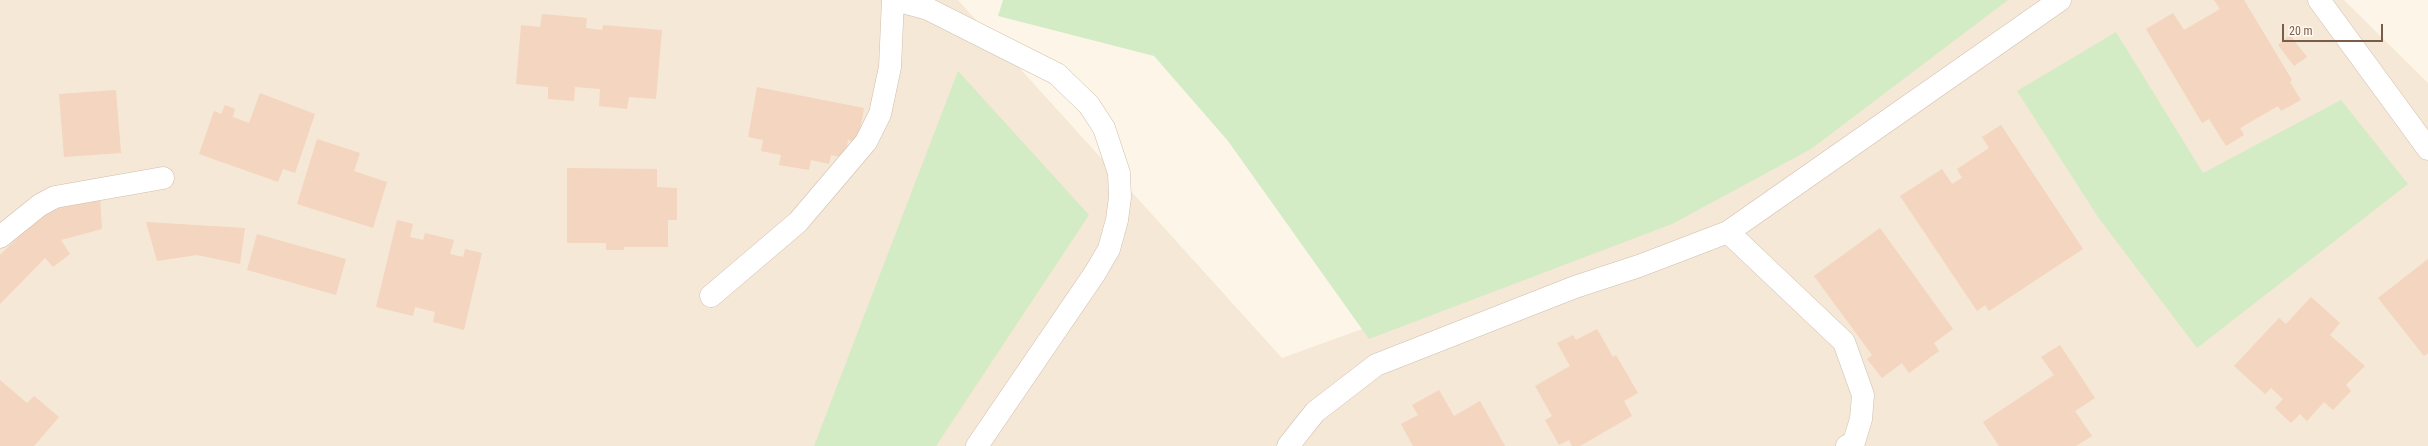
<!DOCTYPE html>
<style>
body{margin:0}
#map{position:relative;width:2428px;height:446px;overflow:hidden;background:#fdf6e8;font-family:"Roboto Condensed",sans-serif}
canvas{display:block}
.scale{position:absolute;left:2282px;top:24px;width:101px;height:18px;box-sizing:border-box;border:2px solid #7a5c4a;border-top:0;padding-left:5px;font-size:12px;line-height:14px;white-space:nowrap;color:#7a5c4a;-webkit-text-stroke:3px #fff9f0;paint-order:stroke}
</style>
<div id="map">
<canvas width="2428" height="446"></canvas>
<div class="scale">20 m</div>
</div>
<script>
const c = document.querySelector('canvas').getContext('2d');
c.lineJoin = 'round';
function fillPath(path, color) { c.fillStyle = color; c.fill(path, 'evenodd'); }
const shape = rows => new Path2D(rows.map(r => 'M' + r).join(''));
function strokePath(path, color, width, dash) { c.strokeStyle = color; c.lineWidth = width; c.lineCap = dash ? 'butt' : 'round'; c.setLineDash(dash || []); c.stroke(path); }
const residential = shape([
 [0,0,958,0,1282,358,1644,227,1951,0,2344,0,2428,83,2428,446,0,446]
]);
const green = shape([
 [1003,0,2008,0,1811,149,1672,224,1369,339,1228,141,1154,56,998,16],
 [2116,32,2203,173,2341,100,2408,184,2197,348,2098,217,2017,91],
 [958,71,1089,215,936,446,814,446]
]);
const building = shape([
 [2214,0,2244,0,2292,80,2290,82,2301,100,2281,111,2278,106,2240,128,2244,135,2226,146,2209,119,2202,123,2146,29,2173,13,2184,30,2220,9],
 [542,14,587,18,586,28,602,30,603,25,662,30,656,99,629,97,627,109,599,106,600,89,575,87,574,101,548,99,548,87,516,84,521,25,540,27],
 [2290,35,2307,57,2294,66,2278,45],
 [757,87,864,108,858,142,848,140,845,158,831,155,829,164,811,160,809,170,779,165,781,155,761,151,763,140,748,137],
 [116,90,121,153,64,157,59,94],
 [260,93,315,114,295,173,283,169,278,182,199,154,214,111,221,114,225,105,235,109,233,117,249,123],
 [2001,125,2083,249,1989,311,1985,305,1977,311,1900,196,1942,169,1952,184,1962,178,1957,169,1989,148,1982,137],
 [317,139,360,153,354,171,387,182,373,228,297,204],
 [567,168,657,169,657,187,677,188,677,220,668,220,668,247,624,247,624,250,606,250,606,243,567,243],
 [100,197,102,229,61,240,70,254,53,267,45,258,0,304,0,255,43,212],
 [397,220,413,224,410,237,423,240,425,233,454,240,450,254,463,257,465,249,482,253,464,330,433,322,435,312,415,307,413,316,376,307],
 [146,222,245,228,240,264,197,255,157,261],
 [1880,228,1953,329,1934,343,1939,351,1909,373,1902,363,1882,378,1867,359,1872,355,1814,276],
 [257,234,346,259,336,295,247,270],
 [2428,259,2428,353,2424,356,2378,298],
 [2311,297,2340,323,2330,335,2365,366,2346,385,2351,391,2333,410,2324,402,2307,421,2300,414,2291,423,2275,408,2283,399,2271,388,2265,394,2234,366,2279,318,2286,324],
 [1597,329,1613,357,1616,355,1638,393,1624,401,1632,416,1580,446,1572,446,1569,440,1559,445,1545,420,1552,416,1535,386,1570,366,1557,343,1573,335,1576,340],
 [2060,345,2095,398,2075,411,2092,436,2076,446,1999,446,1983,422,2054,375,2041,357],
 [0,380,27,403,34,396,59,417,34,446,0,446],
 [1439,390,1454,416,1480,401,1505,446,1413,446,1401,424,1418,415,1412,405]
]);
const street = shape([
 [895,0,928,9,1057,74,1089,105,1104,128,1119,173,1120,197,1117,220,1109,249,1095,273,977,446],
 [2319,0,2428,149],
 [1728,232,1844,342,1863,395,1861,419,1854,442,1847,446],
 [0,237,40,205,55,197,163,178],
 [711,296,798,222,866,142,880,114,890,67,893,0],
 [1288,446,1315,412,1376,365,1575,287,1639,266,1728,232,2060,0]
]);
fillPath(residential, '#f5e8d6');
fillPath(green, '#d4ecc5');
fillPath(building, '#f4d5bf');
strokePath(street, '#d1bead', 23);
strokePath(street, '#fff', 22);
</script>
